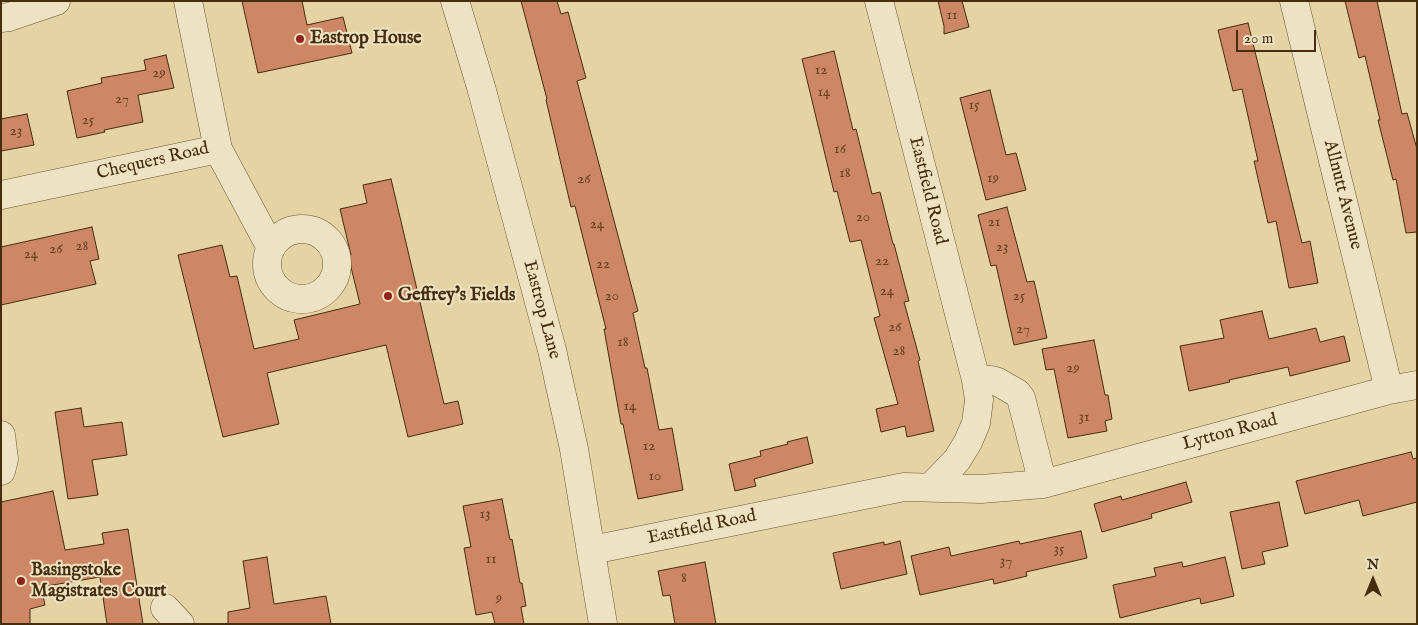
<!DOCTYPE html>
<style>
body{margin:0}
#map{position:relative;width:1418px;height:625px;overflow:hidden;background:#e5d3a4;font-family:"IM FELL English",serif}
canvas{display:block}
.frame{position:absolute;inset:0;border:2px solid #452d0e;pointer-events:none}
.north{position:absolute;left:1348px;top:555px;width:50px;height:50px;-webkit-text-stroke:4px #eee2c4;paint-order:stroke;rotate:0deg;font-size:14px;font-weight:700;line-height:20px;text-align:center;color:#452d0e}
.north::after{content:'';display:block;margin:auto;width:18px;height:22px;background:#452d0e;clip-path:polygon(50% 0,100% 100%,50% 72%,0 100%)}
.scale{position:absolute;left:1236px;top:30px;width:80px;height:22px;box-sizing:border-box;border:2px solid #452d0e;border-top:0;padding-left:6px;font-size:15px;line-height:18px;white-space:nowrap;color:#452d0e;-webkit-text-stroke:4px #eee2c4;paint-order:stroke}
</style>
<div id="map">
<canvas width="1418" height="625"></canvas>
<div class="frame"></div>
<div class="north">N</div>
<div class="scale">20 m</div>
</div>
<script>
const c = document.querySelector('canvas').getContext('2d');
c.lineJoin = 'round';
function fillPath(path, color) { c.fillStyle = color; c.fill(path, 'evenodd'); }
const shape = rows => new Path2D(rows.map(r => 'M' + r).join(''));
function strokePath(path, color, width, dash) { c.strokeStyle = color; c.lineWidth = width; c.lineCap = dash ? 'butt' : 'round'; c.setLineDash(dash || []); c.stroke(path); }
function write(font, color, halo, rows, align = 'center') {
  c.font = font + ' "IM FELL English",serif'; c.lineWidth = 4; c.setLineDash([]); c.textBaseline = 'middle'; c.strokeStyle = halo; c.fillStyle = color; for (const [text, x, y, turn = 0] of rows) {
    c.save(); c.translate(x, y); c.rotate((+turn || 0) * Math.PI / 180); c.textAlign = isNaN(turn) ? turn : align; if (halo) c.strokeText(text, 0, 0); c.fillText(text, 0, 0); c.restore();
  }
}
const building = shape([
 [242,1,302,1,307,25,343,17,352,53,258,73,242,1],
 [521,1,557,1,561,14,568,12,586,78,577,81,638,311,633,313,645,368,647,368,659,430,672,428,683,490,638,499,623,424,621,424,604,329,606,329,575,206,571,207,546,100,547,99,521,1],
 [938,1,962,1,969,27,944,34,944,26,938,1],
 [1345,1,1377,1,1402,114,1407,113,1417,149,1417,232,1406,233,1396,179,1393,180,1378,120,1380,120,1365,56,1359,58,1345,1],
 [1248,23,1302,243,1310,241,1318,283,1289,288,1276,221,1268,223,1254,161,1258,161,1242,89,1233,91,1218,30,1248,23],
 [834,51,853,130,856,129,872,194,880,192,893,244,894,244,909,301,904,302,920,360,918,361,934,431,907,437,905,426,881,432,876,409,898,404,874,318,880,316,861,240,850,242,837,191,834,192,802,59,834,51],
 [166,55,174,88,138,95,143,122,104,130,105,132,77,138,67,91,102,83,101,78,146,70,144,60,166,55],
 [990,90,1006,155,1016,153,1026,190,986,200,960,98,990,90],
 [27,114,34,145,1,151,1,119,27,114],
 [391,179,444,404,458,401,463,424,408,437,386,345,267,373,279,424,223,437,178,255,222,245,230,277,237,276,254,349,299,339,294,320,360,304,348,255,351,255,340,209,367,203,363,185,391,179],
 [1007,207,1027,282,1034,281,1047,338,1014,345,996,265,991,266,978,215,1007,207],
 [92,227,99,259,90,261,96,284,1,305,1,247,92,227],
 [1262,311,1269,339,1316,328,1320,342,1344,336,1350,361,1290,376,1288,367,1229,380,1230,382,1189,391,1180,346,1224,338,1220,320,1262,311],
 [1094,340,1105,395,1108,395,1112,419,1105,421,1107,431,1068,438,1054,369,1046,370,1042,349,1094,340],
 [81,408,84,427,122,422,127,455,92,460,98,495,68,499,55,412,81,408],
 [807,437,813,463,754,479,756,486,735,491,729,464,761,456,760,451,788,444,787,442,807,437],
 [1411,452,1413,459,1417,458,1417,502,1363,516,1359,500,1305,514,1296,481,1411,452],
 [1186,482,1192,502,1151,514,1152,518,1102,532,1094,504,1121,496,1122,500,1186,482],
 [53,491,65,550,104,544,102,533,128,529,143,624,107,624,100,577,41,587,45,605,30,609,30,624,1,624,1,502,53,491],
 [502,499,510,540,512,539,520,583,522,583,526,606,521,607,524,624,495,624,492,612,476,615,464,548,471,547,463,506,502,499],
 [1279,502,1288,546,1262,552,1265,564,1242,569,1230,512,1279,502],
 [1081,531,1087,558,1026,572,1027,576,994,584,993,579,920,595,911,556,949,547,951,556,1019,541,1020,544,1081,531],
 [900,541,907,574,841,589,833,553,884,542,884,545,900,541],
 [267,557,274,604,326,596,331,624,228,624,228,612,250,608,243,561,267,557],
 [1225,557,1234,596,1201,604,1200,598,1120,618,1113,585,1156,576,1154,568,1182,562,1183,567,1225,557],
 [705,562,716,624,675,624,670,595,663,596,658,571,705,562]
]);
const minor = shape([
 [455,1,481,87,552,350,574,449,603,624],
 [879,1,976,380,979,400,976,423,968,442,957,460,931,487],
 [1294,1,1389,390],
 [1,18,9,17,56,1],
 [218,149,271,248],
 [1,195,218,149,188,1],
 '267 264a35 35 0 1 1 70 0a35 35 0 1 1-70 0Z',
 [976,380,991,380,998,382,1017,393,1021,398,1043,484],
 [1,435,4,459,1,471],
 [592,550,904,487,981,489,1043,484,1389,390,1417,385],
 [165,608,180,624]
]);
const markers = [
 [300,39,5,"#8f2418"],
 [388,296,5,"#8f2418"],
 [21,581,5,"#8f2418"]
];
const numberNames = [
 ["11",952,16],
 ["12",821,71],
 ["29",159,74],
 ["14",824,93],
 ["27",122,100],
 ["15",974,106],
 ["25",88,121],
 ["23",16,132],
 ["16",840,150],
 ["18",845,174],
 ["19",993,179],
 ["26",584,180],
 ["20",863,218],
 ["21",994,223],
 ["24",597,225],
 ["28",82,247],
 ["23",1002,248],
 ["26",56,250],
 ["24",31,255],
 ["22",882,262],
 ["22",603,265],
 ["24",887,292],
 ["20",612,297],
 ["25",1019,297],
 ["26",895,328],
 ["27",1023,330],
 ["18",623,343],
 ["28",899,352],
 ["29",1073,369],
 ["14",630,407],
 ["31",1084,418],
 ["12",649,447],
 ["10",655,477],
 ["13",485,515],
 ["35",1059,550],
 ["11",491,560],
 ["37",1006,562],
 ["8",684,579],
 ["9",499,599]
];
const poiNames = [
 ["Eastrop House",310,39],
 ["Geffrey's Fields",398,296],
 ["Basingstoke",31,571],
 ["Magistrates Court",31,592]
];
const streetNames = [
 ["Chequers Road",153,162,-13],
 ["Eastfield Road",927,191,76],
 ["Allnutt Avenue",1342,195,76],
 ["Eastrop Lane",541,310,75],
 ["Lytton Road",1230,433,-15],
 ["Eastfield Road",702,528,-12]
];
fillPath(building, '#cd8764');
strokePath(building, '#452d0e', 1);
strokePath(minor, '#6d5634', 29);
strokePath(minor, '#eee2c4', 28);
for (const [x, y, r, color] of markers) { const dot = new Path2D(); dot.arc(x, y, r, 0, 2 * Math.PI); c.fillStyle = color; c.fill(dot); strokePath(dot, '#eee2c4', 2); }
write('15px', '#674424', null, numberNames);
write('bold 18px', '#452d0e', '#eee2c4', poiNames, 'left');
write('18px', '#452d0e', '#eee2c4', streetNames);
</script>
